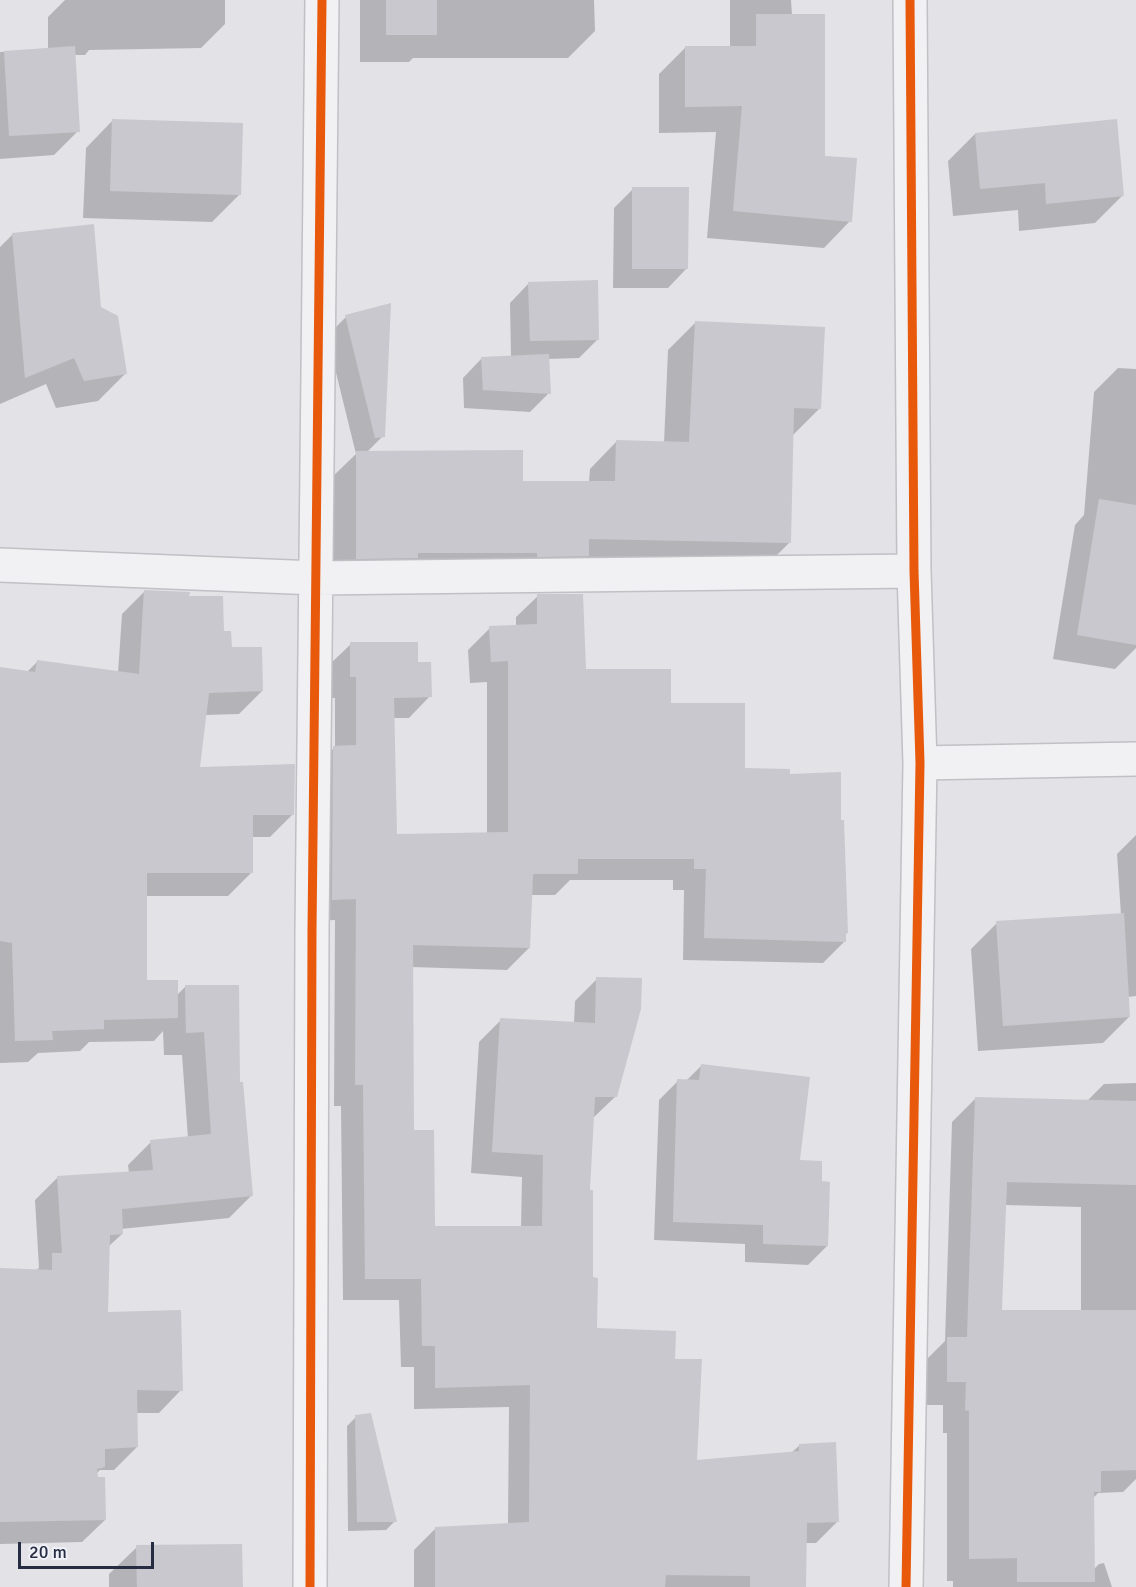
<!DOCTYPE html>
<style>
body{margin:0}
#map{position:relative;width:1136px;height:1587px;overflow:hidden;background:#e2e2e7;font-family:Signika,sans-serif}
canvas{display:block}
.scale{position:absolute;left:18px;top:1542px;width:136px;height:27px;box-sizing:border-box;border:3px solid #262c42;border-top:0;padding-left:8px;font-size:18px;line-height:21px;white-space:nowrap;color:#262c42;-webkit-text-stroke:4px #eff1f7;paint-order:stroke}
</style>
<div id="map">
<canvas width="1136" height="1587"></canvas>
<div class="scale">20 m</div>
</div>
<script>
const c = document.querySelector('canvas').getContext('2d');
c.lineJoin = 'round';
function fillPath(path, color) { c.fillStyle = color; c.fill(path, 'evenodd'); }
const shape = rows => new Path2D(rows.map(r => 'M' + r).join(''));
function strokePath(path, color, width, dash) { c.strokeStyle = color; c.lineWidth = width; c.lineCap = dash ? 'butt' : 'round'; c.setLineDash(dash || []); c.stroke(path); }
const shadow = shape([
 [65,0,225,0,225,24,201,48,89,50,85,55,74,55,78,131,54,155,0,159,0,52,48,49,48,17],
 [360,0,594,0,595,31,568,58,413,58,409,62,360,62],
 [730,0,791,0,792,15,823,157,850,221,824,248,707,238,716,132,659,133,659,74,685,48,730,48],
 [113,120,240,194,212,222,83,218,86,148],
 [975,134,1122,196,1095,223,1019,231,1018,210,953,216,948,161],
 [633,189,687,268,668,288,613,288,614,208],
 [13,234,125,374,98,401,56,408,46,384,0,404,0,247],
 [529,283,598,339,579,358,548,359,549,393,530,412,464,408,463,378,482,358,511,357,510,303],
 [346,317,383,436,367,452,522,482,589,482,590,469,616,442,664,443,668,350,695,323,819,409,792,436,790,542,763,569,330,585,330,479,356,454,327,336],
 [1118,368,1136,369,1136,648,1115,669,1053,659,1075,525,1084,515,1094,392],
 [145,591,188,597,223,632,231,648,262,691,239,714,205,715,198,769,293,814,270,837,251,837,251,873,228,896,145,896,145,982,176,996,186,986,239,1084,252,1195,229,1218,121,1229,122,1234,108,1247,107,1313,181,1390,159,1413,136,1413,137,1447,114,1470,100,1470,96,1474,105,1520,82,1542,0,1544,0,1270,35,1271,39,1268,35,1200,58,1177,129,1173,128,1165,151,1142,188,1138,182,1055,164,1055,163,1031,154,1041,89,1042,80,1051,38,1053,28,1062,0,1063,0,669,27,672,37,662,118,673,122,614],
 [538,596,585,671,670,704,744,769,788,775,839,822,847,933,845,935,845,941,823,963,683,960,684,890,673,890,673,880,570,880,555,895,531,895,529,948,507,970,411,967,413,1132,433,1228,521,1228,522,1177,471,1173,479,1042,501,1020,574,1023,575,1001,597,979,616,1096,593,1118,588,1191,595,1329,673,1360,696,1462,791,1453,800,1445,838,1521,816,1543,805,1543,804,1587,414,1587,414,1550,436,1528,508,1524,509,1407,414,1409,414,1367,401,1367,399,1300,343,1300,341,1106,334,1106,335,920,311,921,312,769,335,747,335,698,329,698,329,665,351,644,416,663,430,696,409,718,393,718,396,836,487,834,487,682,470,683,468,650,490,628,516,627,516,617],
 [1136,835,1136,996,1128,997,1129,1017,1103,1043,978,1051,971,949,997,923,1121,915,1117,854],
 [702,1065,820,1183,827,1246,808,1265,745,1262,745,1244,654,1240,659,1100,678,1081,686,1081],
 [1136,1083,1136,1479,1123,1492,1098,1493,1092,1499,1093,1570,1099,1564,1104,1563,1112,1587,953,1587,953,1581,947,1581,947,1433,943,1433,943,1405,924,1405,925,1361,945,1341,952,1122,975,1099,1087,1101,1104,1084],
 [1004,1205,1081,1207,1081,1312,1001,1311],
 [356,1417,395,1521,386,1530,348,1531,347,1426],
 [137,1547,241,1587,109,1587,109,1574]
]);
const building = shape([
 [386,0,437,0,437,35,386,35],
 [756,14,825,14,825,156,857,158,852,222,733,211,742,106,685,107,685,46,756,46],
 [75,46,80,132,9,136,4,51],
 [112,119,243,123,241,195,110,191],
 [1117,119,1124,196,1046,204,1045,183,980,189,975,133],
 [632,187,689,187,688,269,632,269],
 [94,224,101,307,118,316,127,374,84,381,74,358,25,378,12,233],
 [598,280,599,340,530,341,528,282],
 [391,303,385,437,375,438,345,315],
 [695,321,825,327,821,409,794,408,791,543,589,539,589,556,537,557,537,553,418,553,418,558,356,559,356,451,523,450,523,481,615,481,616,440,689,442],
 [549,354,551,394,483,390,481,357],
 [1099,499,1136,505,1136,645,1077,635],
 [144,590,190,592,189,596,223,596,224,631,231,631,232,647,262,647,263,691,209,693,200,767,295,764,294,815,253,815,253,873,147,873,147,980,178,980,178,1018,104,1020,104,1029,52,1031,53,1040,15,1041,12,943,0,941,0,667,35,672,37,660,139,674],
 [537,594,583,594,586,669,671,669,671,703,745,703,745,768,790,769,790,774,841,772,841,820,844,820,848,933,846,933,846,942,704,938,706,869,694,869,694,859,578,859,578,874,533,874,530,948,413,945,414,1130,434,1130,435,1226,542,1226,543,1155,492,1152,500,1018,595,1023,596,977,642,978,641,1009,617,1097,595,1097,590,1190,593,1190,593,1277,598,1278,597,1328,676,1331,675,1359,702,1359,697,1460,799,1451,799,1444,836,1442,839,1522,807,1523,806,1587,750,1587,750,1576,666,1575,665,1587,435,1587,435,1527,529,1522,530,1385,435,1388,435,1346,422,1346,421,1279,365,1279,363,1085,355,1085,356,899,332,900,333,746,356,745,356,677,350,677,350,642,418,642,418,662,431,662,432,697,394,698,397,834,508,832,508,661,491,662,489,626,537,624],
 [1124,913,1130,1017,1003,1026,996,921],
 [185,985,239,985,240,1082,243,1082,253,1196,122,1209,123,1234,110,1235,108,1312,181,1310,183,1391,137,1390,138,1447,105,1449,105,1467,97,1469,98,1477,105,1477,106,1520,0,1522,0,1268,52,1270,52,1253,62,1253,57,1176,153,1170,150,1140,211,1134,204,1032,186,1033],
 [701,1064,810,1077,800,1160,822,1161,822,1181,830,1182,828,1246,763,1244,763,1225,673,1222,677,1079,699,1080],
 [975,1097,1136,1101,1136,1185,1007,1182,1002,1310,1136,1310,1136,1470,1101,1471,1101,1492,1094,1492,1095,1582,1017,1582,1017,1558,969,1559,969,1411,965,1410,966,1382,947,1382,947,1337,967,1337],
 [371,1413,397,1522,357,1522,355,1415],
 [242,1544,243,1587,137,1587,136,1545]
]);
const minor = shape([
 [0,565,316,578,914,571],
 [920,763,1136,759],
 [310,1587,312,930,322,0],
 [906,1587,920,763,914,571,910,0]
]);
const cycleway = shape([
 [310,1587,312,930,322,0],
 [906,1587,920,763,914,571,910,0]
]);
fillPath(shadow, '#0003');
fillPath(building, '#c8c8ce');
strokePath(minor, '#c0c0c5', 36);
strokePath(minor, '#f1f1f3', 33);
strokePath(cycleway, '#e8590c', 9);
</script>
